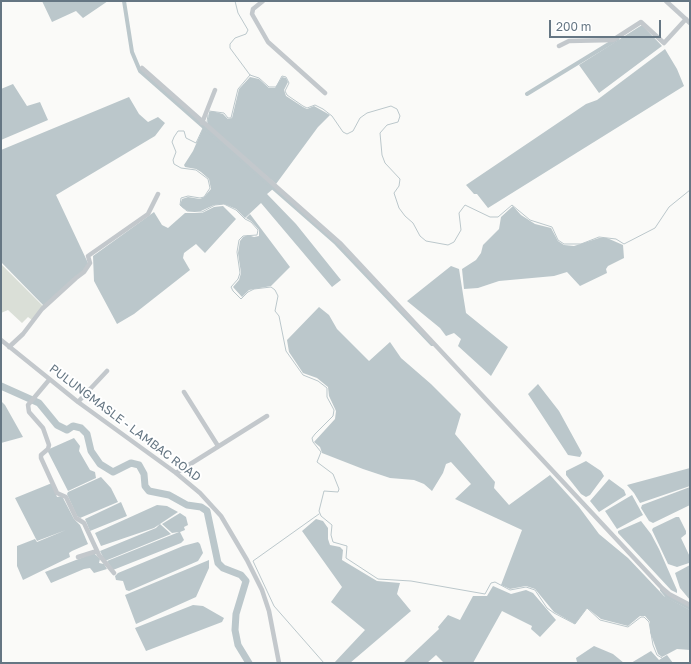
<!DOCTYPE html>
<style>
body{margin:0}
#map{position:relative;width:691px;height:664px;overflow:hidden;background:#fafaf8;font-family:"Golos Text",sans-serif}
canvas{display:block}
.frame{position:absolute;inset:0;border:2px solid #657683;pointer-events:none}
.scale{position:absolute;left:549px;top:20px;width:112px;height:18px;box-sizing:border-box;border:2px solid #657683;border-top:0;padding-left:5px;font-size:12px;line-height:14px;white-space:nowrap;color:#657683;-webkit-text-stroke:3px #fff;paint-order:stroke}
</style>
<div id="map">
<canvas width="691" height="664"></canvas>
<div class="frame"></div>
<div class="scale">200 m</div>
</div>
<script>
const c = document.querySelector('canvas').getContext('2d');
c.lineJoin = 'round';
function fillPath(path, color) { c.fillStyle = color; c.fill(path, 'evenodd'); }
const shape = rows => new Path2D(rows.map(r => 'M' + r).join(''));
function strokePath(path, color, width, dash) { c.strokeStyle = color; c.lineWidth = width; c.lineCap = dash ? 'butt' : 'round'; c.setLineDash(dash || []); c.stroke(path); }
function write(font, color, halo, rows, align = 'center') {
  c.font = font + ' "Golos Text",sans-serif'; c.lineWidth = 4; c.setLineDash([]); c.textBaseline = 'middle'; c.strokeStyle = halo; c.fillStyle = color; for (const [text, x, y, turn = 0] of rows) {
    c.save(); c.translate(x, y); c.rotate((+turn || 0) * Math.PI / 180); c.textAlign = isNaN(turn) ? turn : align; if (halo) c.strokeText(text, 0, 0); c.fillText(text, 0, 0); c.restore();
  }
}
const green = shape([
 [1,264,43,306,32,320,28,317,22,323,8,310,1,313]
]);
const water = shape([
 [42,1,108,1,83,18,76,11,52,22],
 [642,25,662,46,599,93,579,65],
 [665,49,677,69,684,86,488,208,477,194,474,194,466,185,586,104,597,100],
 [250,77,259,79,269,88,275,88,282,77,286,78,288,82,284,90,286,96,303,107,307,109,314,106,330,115,318,127,276,184,207,125,209,112,212,111,223,114,228,119,232,118,239,89],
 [13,84,27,106,40,102,48,120,1,140,1,89],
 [129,97,139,114,148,122,158,117,165,123,155,136,56,195,88,263,88,267,44,306,1,262,1,150],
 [203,128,273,189,267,194,296,224,341,280,332,287,261,203,245,218,236,209,224,204,214,205,201,211,188,211,183,208,180,205,182,199,188,197,200,199,204,197,211,189,209,179,201,172,196,169,185,167,184,165,193,151],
 [223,206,236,219,205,253,196,244,184,253,183,258,190,270,134,314,117,324,94,281,93,256,154,212,162,225,168,228,185,213,202,213,214,207],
 [513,206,521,215,535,224,551,228,558,241,564,245,574,246,599,238,607,238,623,245,624,258,608,266,606,269,607,273,580,286,567,272,554,276,499,281,478,288,464,289,462,269,476,260,481,253,483,245,499,229,501,217],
 [250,214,290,267,271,286,249,290,242,297,233,287,239,280,241,273,238,253,240,241,243,237,248,235,254,237,259,236,259,230,251,221,246,218],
 [451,266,459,269,466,313,508,347,491,376,458,346,461,339,454,333,446,336,440,328,407,301],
 [319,307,329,315,337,329,369,361,390,342,401,358,431,384,461,414,455,434,495,482,494,488,509,505,550,475,579,507,599,534,628,558,664,596,690,610,690,650,677,649,662,657,658,654,650,632,650,622,645,616,640,616,628,626,601,619,587,608,575,624,554,612,535,589,526,586,510,589,501,585,522,530,455,499,471,484,451,462,446,464,443,473,432,491,424,484,414,480,390,478,363,469,322,453,320,447,314,442,335,419,336,411,329,396,328,387,317,378,303,373,289,352,287,340],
 [538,384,559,411,582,453,580,457,568,455,528,394],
 [1,401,5,405,23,437,1,443],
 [74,438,80,446,79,451,90,470,95,472,96,478,68,491,47,450],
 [586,461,601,471,604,476,590,495,586,497,581,494,566,475,566,471],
 [690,468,690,486,640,503,634,493,627,485],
 [101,477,111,488,118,502,80,518,77,516,67,494,68,492],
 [609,479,624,490,626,495,599,512,590,501],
 [52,483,57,497,62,496,74,519,80,525,88,544,72,551,69,553,70,557,23,580,17,566,17,546,35,539,37,542,66,530,37,541,15,498],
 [690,487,690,505,653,523,649,521,641,508,642,505],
 [632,495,643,515,617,529,605,511],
 [121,502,127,516,90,531,85,519],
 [157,505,167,506,178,512,154,528,101,546,95,533],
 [180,513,186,517,188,525,184,527,185,530,180,532,184,540,181,543,113,570,107,561,179,532,172,533,162,524],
 [676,517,679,517,686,531,686,534,681,538,690,557,690,562,689,563,677,567,668,564,652,530,653,528],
 [316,519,323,521,328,528,328,539,330,545,340,547,343,550,342,560,377,581,400,583,397,594,411,611,350,663,334,663,365,630,331,602,342,587,302,531],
 [641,521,651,534,659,549,677,590,677,593,671,590,618,533,618,531],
 [160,524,171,534,105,561,100,551,156,528],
 [198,542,200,544,203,553,198,561,129,591,126,590,123,581,116,580,115,576,118,573,183,546],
 [94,553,100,559,99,563,104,564,107,569,94,573,90,568,84,569,51,583,45,572],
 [209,560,209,568,196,597,136,624,125,595],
 [690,565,690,600,680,588,675,573],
 [493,586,511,594,526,590,533,593,556,620,540,637,531,629,532,626,502,611,473,663,444,663,436,655,427,663,403,663,439,629,438,627,448,615,460,620,473,596,487,596],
 [193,605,203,606,224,618,222,622,146,651,135,628],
 [594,646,613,654,624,663,575,663,577,662,576,658],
 [651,651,659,660,667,655,673,663,631,663]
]);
const stream = shape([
 [235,1,238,13,248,30,246,34,235,38,230,44,230,48,250,75,259,78,269,87,276,87,282,76,286,77,289,83,285,91,287,95,303,106,307,108,315,105,323,109,332,116,343,132,347,134,353,131,360,118,367,113,391,106,397,109,400,116,398,122,387,125,380,133,382,155,385,163,400,179,399,186,394,193,399,208,405,216,413,223,420,236,426,241,448,245,454,242,461,230,459,213,465,205,490,217,498,217,512,205,530,220,552,227,558,240,564,244,581,244,599,237,616,239,624,244,655,228,669,207,690,190],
 [209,111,224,113,228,118,231,118,238,89,250,75],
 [207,122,208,115],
 [204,126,196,143,186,138,184,131,178,131,174,137,172,142,176,152,173,160,174,164,181,168,196,170,208,179,210,188,204,197,200,198,188,196,181,198,180,205,187,211,202,212,215,205,224,204,236,210,245,219,251,222,258,230,257,235,243,236,239,240,237,252,240,273,238,279,231,287,233,291,241,299,248,292,254,289,271,287,275,290,278,296,275,311,279,316,286,351,303,375,318,381,327,388,327,397,334,410,333,416,315,434,312,438,313,442,321,452,317,462,333,474,339,489,338,492,324,491,319,511,321,516,332,525,331,535,333,542,347,546,346,558,378,579,411,581,485,594,491,583,495,582,510,590,526,587,535,590,547,608,554,613,575,624,587,608,600,620,628,627,641,617,644,617,649,622,653,645,657,655,662,658],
 [319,514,253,561,274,606,324,663]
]);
const canal = shape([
 [124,1,132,52,140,71,336,243,432,344],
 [527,94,617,39],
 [662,590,667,596,690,608]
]);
const river = shape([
 [1,386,39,403,57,425,67,430,73,426,81,428,87,434,91,451,100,464,113,472,131,463,139,465,144,474,145,486,149,491,169,495,187,505,201,507,207,511,218,563,223,568,241,575,246,581,236,614,235,630,238,645,249,663]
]);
const minor = shape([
 [263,1,253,9,252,14,268,42,325,93],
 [666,1,690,23],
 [559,46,569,41,613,40,641,22,664,43,686,19],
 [142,68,341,244,662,588,669,594,690,605],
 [202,123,215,90],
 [1,340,78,402,176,473,200,493,221,516,247,560,262,590,269,611,279,663],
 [9,347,23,334,42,309,76,278,84,272,90,263,88,256,148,214,158,194],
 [49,380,28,405,29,412,43,428,49,445,48,449,41,455,41,458,57,493,66,497,76,518,84,523,99,555,114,573],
 [184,392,218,446],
 [78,402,107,371],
 [176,473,267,416],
 [78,557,97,551]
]);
const streetNames = [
 ["PULUNGMASLE - LAMBAC ROAD",125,423,37]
];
fillPath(green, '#dadfd7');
fillPath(water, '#bbc7cb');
strokePath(stream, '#bbc7cb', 1);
strokePath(canal, '#bbc7cb', 4);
strokePath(river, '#bbc7cb', 7);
strokePath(minor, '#c3c8cc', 4.5);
write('12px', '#657683', '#fff', streetNames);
</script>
